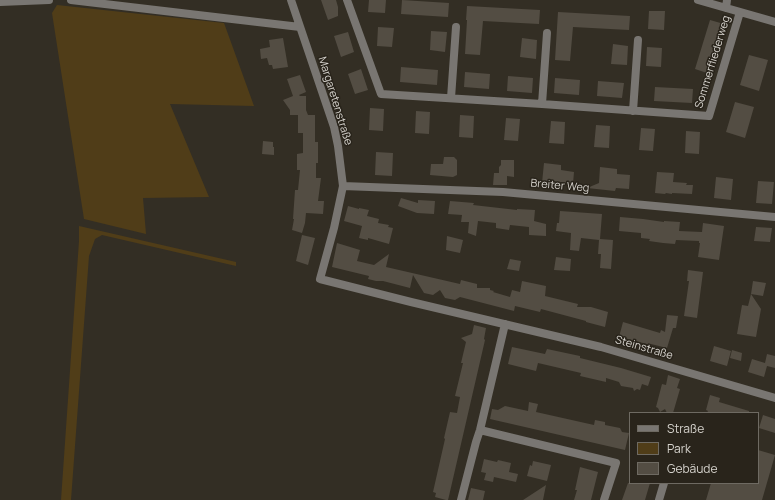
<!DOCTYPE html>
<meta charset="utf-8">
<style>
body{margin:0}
#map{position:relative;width:775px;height:500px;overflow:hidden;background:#332e24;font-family:Manrope,sans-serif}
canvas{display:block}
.legend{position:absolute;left:629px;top:412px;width:130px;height:72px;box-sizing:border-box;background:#29241b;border:1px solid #6e6a62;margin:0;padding:5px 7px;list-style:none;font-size:12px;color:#d5d2cc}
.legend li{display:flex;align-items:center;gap:8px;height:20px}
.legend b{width:20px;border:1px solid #6e6a62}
</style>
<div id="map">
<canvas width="775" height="500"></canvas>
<ul class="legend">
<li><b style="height:5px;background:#797672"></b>Straße</li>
<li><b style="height:11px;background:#503d18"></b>Park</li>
<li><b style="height:11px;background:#534d43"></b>Gebäude</li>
</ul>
</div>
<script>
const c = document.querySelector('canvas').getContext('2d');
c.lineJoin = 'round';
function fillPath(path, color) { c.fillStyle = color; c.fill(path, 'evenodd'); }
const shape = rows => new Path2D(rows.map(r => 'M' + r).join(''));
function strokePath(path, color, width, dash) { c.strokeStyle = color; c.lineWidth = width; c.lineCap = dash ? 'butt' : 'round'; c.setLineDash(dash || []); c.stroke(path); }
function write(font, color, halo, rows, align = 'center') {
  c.font = font + ' Manrope,sans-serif'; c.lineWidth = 3; c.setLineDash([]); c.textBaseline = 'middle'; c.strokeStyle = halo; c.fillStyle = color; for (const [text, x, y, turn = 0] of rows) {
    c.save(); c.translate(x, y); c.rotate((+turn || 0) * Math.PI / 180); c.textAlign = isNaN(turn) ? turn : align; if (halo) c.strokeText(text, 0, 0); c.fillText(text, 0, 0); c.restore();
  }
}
const green = shape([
 [57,5,224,23,254,106,170,104,209,197,143,198,146,234,84,219,52,13],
 [79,226,236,262,236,266,102,235,95,239,89,256,71,500,61,500,79,241]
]);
const building = shape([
 [321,0,336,0,338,7,338,16,328,20],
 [369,0,386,0,385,13,368,12],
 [402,0,449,3,448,17,401,14],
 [467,6,540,10,539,24,483,21,480,55,465,54,467,20,466,20],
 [649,11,665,11,664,30,648,29],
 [558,12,630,16,629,30,573,27,570,61,555,60],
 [710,20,724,24,710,74,695,69],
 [378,27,394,28,392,47,377,46],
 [431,31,447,32,445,52,430,50],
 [348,32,354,52,341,57,334,36],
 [283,38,288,67,273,69,272,65,269,65,267,58,261,59,260,49,270,47,269,40],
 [522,38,537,40,536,59,520,57],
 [613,44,628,46,627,65,611,64],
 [647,47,662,48,661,67,646,66],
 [749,55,768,60,759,91,740,85],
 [401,67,438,70,437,85,400,82],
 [361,69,368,90,355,94,348,74],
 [465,72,490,74,489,89,464,87],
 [300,75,306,92,299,95,300,96,306,96,306,110,308,115,315,115,315,142,318,142,318,163,316,163,316,178,321,178,318,201,324,201,323,214,306,213,305,223,302,233,292,230,294,219,293,219,295,190,298,190,300,170,297,170,297,154,303,153,303,133,298,133,298,115,290,115,290,110,283,100,293,96,287,79],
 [508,76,533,78,532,93,507,91],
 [555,78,580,80,579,95,554,93],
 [598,81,624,83,622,98,597,96],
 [655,87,693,89,692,103,654,101],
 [735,102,754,107,745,138,726,132],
 [370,108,384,109,383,131,369,130],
 [416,111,430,112,429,134,415,133],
 [460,115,474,116,473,138,459,137],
 [506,118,520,119,518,141,504,140],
 [551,121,565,122,564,144,549,143],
 [596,125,610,126,609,148,594,147],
 [641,128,655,129,653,151,639,150],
 [686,131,700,132,699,154,685,153],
 [263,141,273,142,273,147,274,147,274,155,262,154],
 [376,152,393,153,392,176,375,175],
 [444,157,454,157,457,160,457,175,453,177,430,175,431,164,443,164],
 [501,160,514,160,514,177,507,176,507,185,493,185,494,173,499,173,499,167,501,165],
 [544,163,561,165,561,170,574,172,573,184,560,182,559,185,553,184,550,187,548,184,542,183],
 [600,167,617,169,617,174,630,175,629,189,616,188,615,191,587,188,599,183],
 [657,172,674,173,673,182,687,183,686,185,693,185,692,194,672,193,672,194,666,193,665,194,655,193],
 [716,177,733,179,731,200,714,198],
 [758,181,774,182,772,204,756,203],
 [401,198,418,203,418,200,435,201,434,214,417,213,398,206],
 [450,201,474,203,473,205,517,210,517,209,535,210,534,221,546,224,546,236,529,235,529,227,510,225,509,230,496,228,496,223,478,221,476,236,468,233,469,222,461,222,462,215,448,214],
 [348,206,359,209,359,208,369,210,367,216,379,219,378,223,389,225,388,227,393,228,389,244,368,238,368,240,359,238,362,226,344,221],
 [560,211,602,214,600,239,613,240,611,269,600,268,601,254,598,254,599,240,581,238,579,251,570,250,571,233,556,231,557,223,559,223],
 [620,217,643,219,664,222,664,221,680,222,679,231,702,232,703,223,724,226,719,260,698,257,700,243,699,243,699,241,676,240,675,244,663,243,649,241,650,239,641,238,641,233,619,231],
 [756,227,772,228,770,242,754,241],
 [302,235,315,238,308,265,296,261],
 [447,236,463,240,460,253,446,250],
 [337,243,360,250,357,261,374,265,389,254,386,267,460,284,461,280,477,284,477,288,490,288,490,290,494,291,493,292,510,297,512,290,520,292,522,281,546,286,545,296,578,304,577,307,591,307,608,312,605,327,586,322,586,321,541,309,540,312,515,306,514,311,460,297,455,300,445,298,440,290,433,295,424,293,413,275,410,288,383,281,376,281,368,279,369,276,332,267],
 [556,257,571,259,570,271,554,270],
 [510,259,521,261,519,271,507,269],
 [688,270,703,272,702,280,697,318,684,316,689,281,687,281],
 [753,281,766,283,763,296,751,294,761,309,756,337,737,334,742,305,748,306,751,294],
 [667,315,678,316,676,328,673,328,667,348,651,344,651,345,619,337,623,322,660,333,661,330,665,332],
 [474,325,486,328,484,339,485,340,449,496,448,500,446,500,435,497,436,493,433,492,445,439,444,438,450,412,457,413,460,397,455,396,463,363,461,363,466,342,461,338,472,334],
 [714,346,731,351,727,366,710,361],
 [512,347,545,354,547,349,580,356,580,358,621,368,651,377,648,386,642,384,640,390,637,389,634,391,633,388,621,386,619,382,606,378,606,382,580,376,581,373,538,363,536,371,508,364],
 [732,350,742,353,741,361,730,358],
 [767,354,775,356,775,368,767,366,764,377,748,372,752,359,765,363],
 [668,375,680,379,677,388,680,389,673,413,667,413,665,409,660,412,658,408,656,407,662,384,666,385],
 [710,395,720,398,719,402,749,411,749,413,707,413,708,411,706,410],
 [529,402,538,404,536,412,594,425,595,420,605,422,605,425,620,428,622,432,629,433,625,450,490,419,492,409,498,410,505,406,528,411],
 [763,415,775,419,775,433,759,428],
 [758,450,775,455,762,500,706,500,711,483,758,483],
 [484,459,497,462,498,460,511,463,509,472,518,474,516,482,494,477,493,482,484,480,486,473,481,472],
 [533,461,551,465,547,481,527,476,530,465,532,466],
 [580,467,598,472,591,500,574,500,577,490,575,490],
 [628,483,650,483,645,500,622,500],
 [546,485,543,500,523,500],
 [471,488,485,491,483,500,468,500]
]);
const street = shape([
 [71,0,300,27],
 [291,0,334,127,338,146,343,186,334,228,320,279,411,302,601,347,775,398],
 [347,0,381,94,542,104,709,116,740,12],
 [698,0,775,22],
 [0,2,49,0],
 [726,8,727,0],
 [451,98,456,27],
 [542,104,547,33],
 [633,111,638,40],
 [343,186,503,192,775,217],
 [480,430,616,463,604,500],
 [461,500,476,442,480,430,505,324],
 [659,500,664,483]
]);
const streetNames = [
 ["Sommerfliederweg",713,62,-73],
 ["Margaretenstraße",335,101,73],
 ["Breiter Weg",560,186,5],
 ["Steinstraße",644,348,16]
];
fillPath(green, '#503d18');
fillPath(building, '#534d43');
strokePath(street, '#797672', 8);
write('11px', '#d5d2cc', '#29241b', streetNames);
</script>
